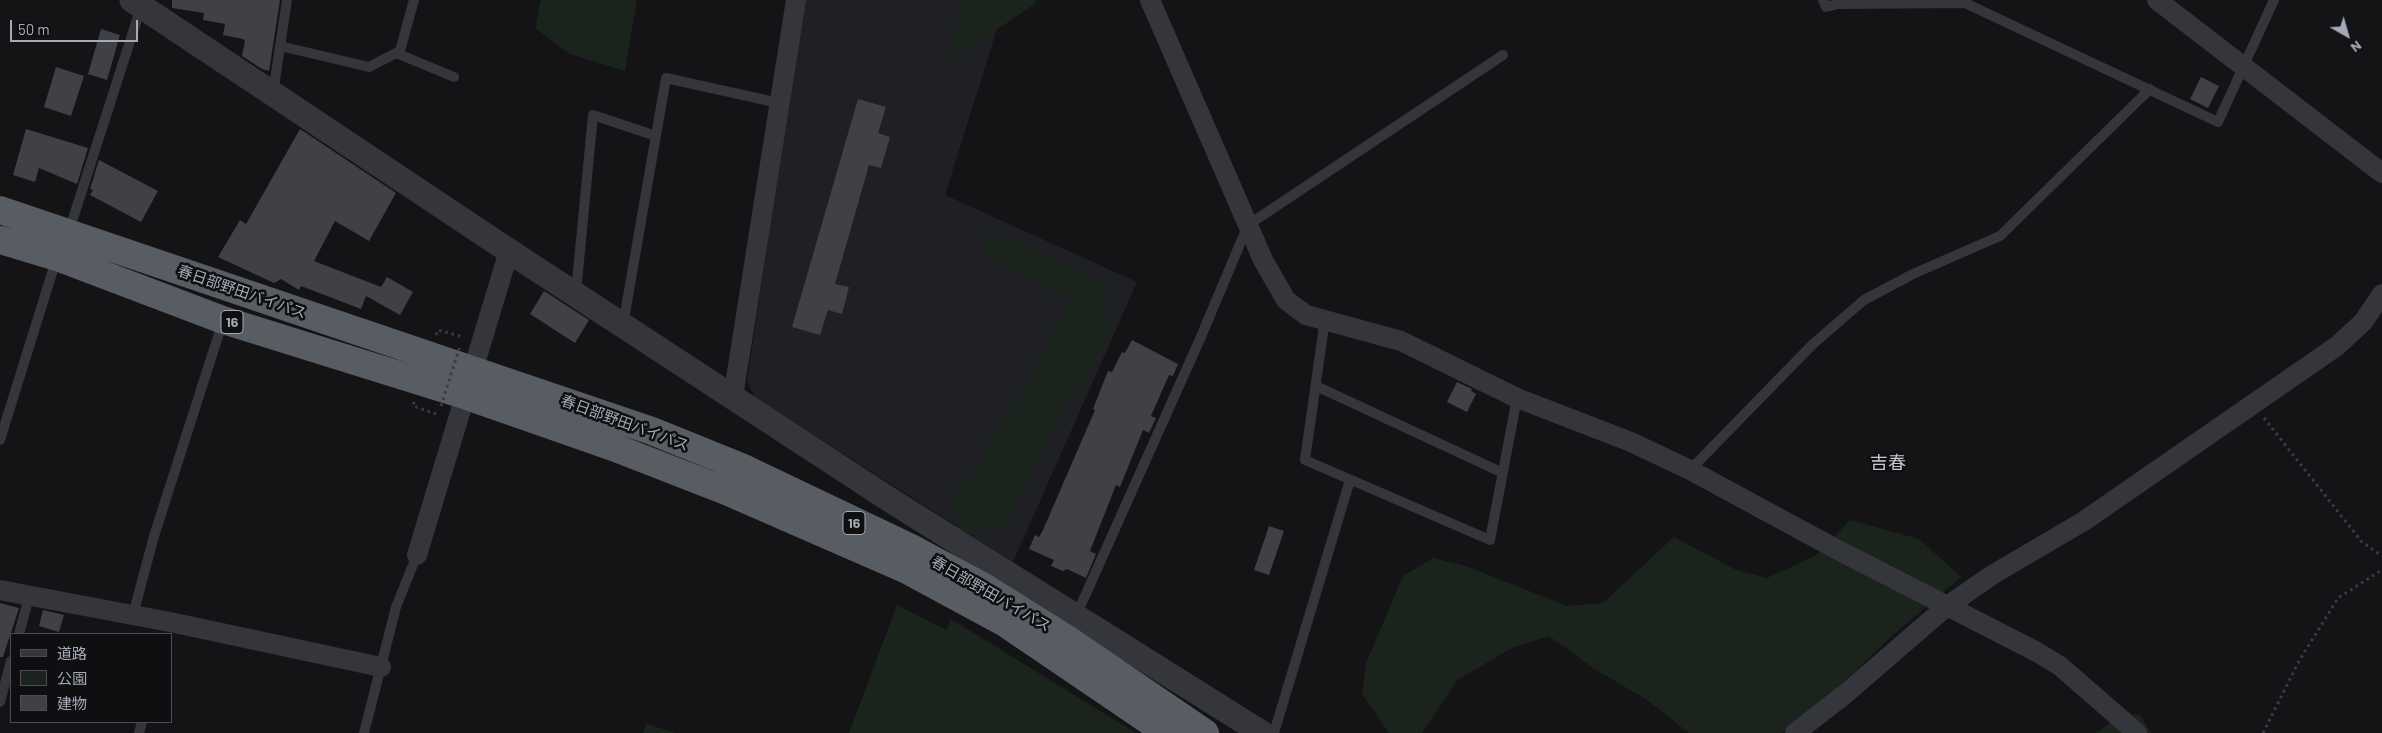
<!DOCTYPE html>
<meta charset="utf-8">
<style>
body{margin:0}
#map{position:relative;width:2382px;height:733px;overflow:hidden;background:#141416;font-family:Barlow,"Noto Sans JP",sans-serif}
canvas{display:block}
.legend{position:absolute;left:10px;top:633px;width:162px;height:90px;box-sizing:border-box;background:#0f0f11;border:1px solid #4b4d53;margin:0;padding:6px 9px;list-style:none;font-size:15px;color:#a4abb7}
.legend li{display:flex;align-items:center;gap:10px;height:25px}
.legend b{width:25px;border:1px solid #4b4d53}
.north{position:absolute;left:2322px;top:10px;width:50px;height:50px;-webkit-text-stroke:4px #0f0f11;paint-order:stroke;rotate:142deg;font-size:14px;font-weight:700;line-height:20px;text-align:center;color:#a4abb7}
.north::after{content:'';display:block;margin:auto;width:18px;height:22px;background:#a4abb7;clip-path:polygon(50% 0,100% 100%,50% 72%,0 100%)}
.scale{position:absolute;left:10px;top:20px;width:128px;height:22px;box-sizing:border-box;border:2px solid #a4abb7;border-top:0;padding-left:6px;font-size:15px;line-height:18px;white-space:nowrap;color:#a4abb7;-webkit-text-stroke:4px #0f0f11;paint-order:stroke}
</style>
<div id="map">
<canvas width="2382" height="733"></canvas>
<ul class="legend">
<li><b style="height:6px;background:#34363b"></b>道路</li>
<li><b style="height:14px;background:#1b241c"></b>公園</li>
<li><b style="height:14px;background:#3f4146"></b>建物</li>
</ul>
<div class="north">N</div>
<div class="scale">50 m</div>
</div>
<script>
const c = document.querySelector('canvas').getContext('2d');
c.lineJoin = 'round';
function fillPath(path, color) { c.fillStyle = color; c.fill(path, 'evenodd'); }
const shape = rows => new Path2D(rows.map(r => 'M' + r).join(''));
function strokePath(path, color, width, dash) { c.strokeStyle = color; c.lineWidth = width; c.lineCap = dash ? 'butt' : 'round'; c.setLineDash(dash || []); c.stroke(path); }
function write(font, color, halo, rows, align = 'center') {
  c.font = font + ' Barlow,"Noto Sans JP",sans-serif'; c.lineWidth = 5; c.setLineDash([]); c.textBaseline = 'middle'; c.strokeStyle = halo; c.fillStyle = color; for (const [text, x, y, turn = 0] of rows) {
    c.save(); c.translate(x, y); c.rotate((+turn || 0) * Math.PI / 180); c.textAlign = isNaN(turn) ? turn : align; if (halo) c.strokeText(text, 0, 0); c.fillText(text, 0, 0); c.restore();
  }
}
const built = shape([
 [803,0,1006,0,945,195,1137,282,1013,562,756,398,747,382]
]);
const green = shape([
 [541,0,637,0,625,71,570,54,535,28],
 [965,0,1036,0,1035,4,947,63],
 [990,232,1105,282,1109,343,1065,409,1013,510,999,528,960,531,953,502,978,466,1047,348,1069,298,982,252],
 [1850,520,1919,539,1961,577,1893,635,1827,698,1782,733,1689,733,1647,700,1593,668,1549,636,1512,648,1457,680,1422,733,1389,733,1362,694,1366,663,1403,576,1433,558,1466,566,1567,606,1603,603,1674,537,1736,570,1767,578,1817,555],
 [897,605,946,630,951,619,1136,733,849,733],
 [2122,714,2140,715,2151,733,2096,733],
 [646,724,676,733,643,733]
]);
const building = shape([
 [172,0,280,0,269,71,262,69,242,56,245,41,243,39,223,35,225,24,203,20,204,13,172,8],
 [101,29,120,35,107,80,88,74],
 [56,67,84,76,71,116,44,107],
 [2201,77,2219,86,2208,108,2190,99],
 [858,99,886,107,878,133,890,137,881,168,869,165,835,284,849,287,842,314,828,310,820,335,792,327],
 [26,129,88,148,77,184,39,168,35,182,13,175],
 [300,129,396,193,369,241,335,221,314,261,381,287,387,277,413,292,400,315,366,296,361,309,301,286,299,290,281,279,274,283,218,257,240,220,246,224],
 [99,160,158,191,141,222,90,195,93,190,90,189],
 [544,291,589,320,575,343,530,314],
 [1132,340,1178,364,1173,376,1169,375,1151,416,1156,418,1149,433,1143,430,1120,487,1116,485,1090,551,1096,554,1086,578,1067,569,1063,571,1051,566,1054,560,1029,549,1035,535,1039,537,1043,530,1095,410,1093,409,1108,371,1112,372,1122,352,1125,353],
 [1457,382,1472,389,1471,391,1476,394,1467,412,1447,402],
 [1269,526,1284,531,1269,575,1254,570],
 [0,603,19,608,3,657,0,657],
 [43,610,64,615,59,632,39,626]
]);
const path = shape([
 [436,335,438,330,463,337],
 [414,402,413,406,436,414],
 [2264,418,2362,542,2382,556],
 [2263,733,2299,661,2338,598,2382,570]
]);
const service = shape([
 [1823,0,1826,7,1838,4,1965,3,2218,122,2274,0],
 [280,46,369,67,400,51,414,0],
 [396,53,454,77],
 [273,93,287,0],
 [69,231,141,7],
 [576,292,593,115,656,136],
 [1325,319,1305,460,1490,540,1517,398],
 [623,325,666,78,779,103],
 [1316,386,1503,473],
 [0,440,57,257],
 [1690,470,1813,344,1864,300,1913,274,2000,236,2150,89],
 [133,615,154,536,223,321],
 [1076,616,1200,339,1248,225,1503,55],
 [19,634,29,597],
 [0,702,11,661],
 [139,733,142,722],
 [364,733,396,607,417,555],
 [1274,733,1350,480]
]);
const minor = shape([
 [1150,0,1248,225,1263,260,1286,300,1306,315,1401,341,1517,398,1631,442,1690,470,1836,549,2037,652,2060,666,2137,733],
 [2157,0,2382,173],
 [733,397,796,0],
 [417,555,509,251],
 [0,590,170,622,381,667],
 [1795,733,1844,695,1946,607,1992,575,2084,521,2337,346,2363,322,2382,294]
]);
const tertiary = shape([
 [132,0,509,251,887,498,1262,733]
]);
const trunk = shape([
 [0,210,652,431,741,467,915,550,984,587,1067,639,1205,733],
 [0,240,57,257,223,320,467,396,613,447,726,491,907,570,1005,623,1167,733]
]);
const pathBridge = shape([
 [441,406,460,346]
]);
const shields = [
 [232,322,22],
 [854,523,22]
];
const shieldNames = [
 ["16",232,322],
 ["16",854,523]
];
const streetNames = [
 ["春日部野田バイパス",242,292,19],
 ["春日部野田バイパス",625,423,20],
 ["春日部野田バイパス",991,594,30]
];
const quarterNames = [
 ["吉春",1888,463]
];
fillPath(built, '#1f2023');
fillPath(green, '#1b241c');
fillPath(building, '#3f4146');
strokePath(path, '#3a3d42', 3, [2.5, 4]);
strokePath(service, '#34363b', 10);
strokePath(minor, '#34363b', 20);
strokePath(tertiary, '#34363b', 25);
strokePath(trunk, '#585c63', 28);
strokePath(pathBridge, '#3a3d42', 3, [2.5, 4]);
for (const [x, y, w] of shields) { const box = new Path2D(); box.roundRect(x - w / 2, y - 11.5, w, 23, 4); c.fillStyle = '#0f0f11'; c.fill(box); strokePath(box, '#a4abb7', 1); }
write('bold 14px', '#a4abb7', null, shieldNames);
write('15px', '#a4abb7', '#0f0f11', streetNames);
write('18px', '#c5cad3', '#0f0f11', quarterNames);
</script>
